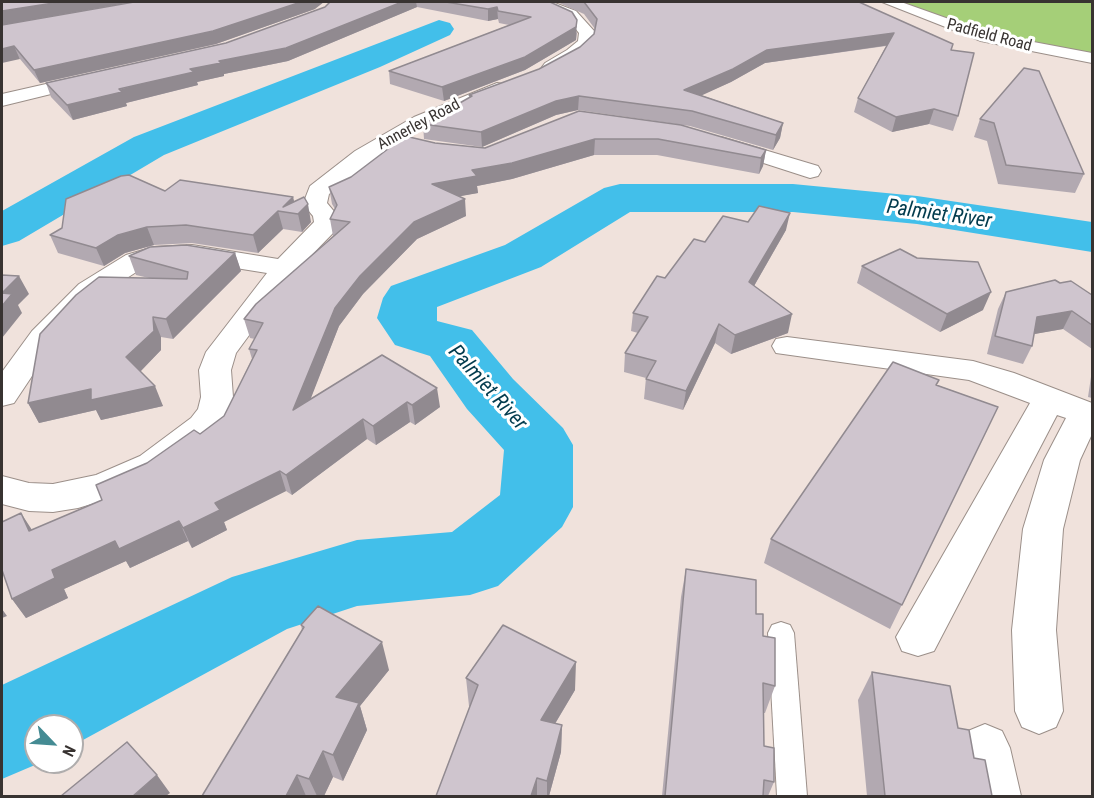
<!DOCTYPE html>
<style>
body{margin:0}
#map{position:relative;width:1094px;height:798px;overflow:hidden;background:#f0e2dc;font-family:"Roboto Condensed",sans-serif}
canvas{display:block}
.frame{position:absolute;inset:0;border:3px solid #383331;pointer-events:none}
.north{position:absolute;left:24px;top:714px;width:60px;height:60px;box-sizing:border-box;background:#fff;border:2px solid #afadad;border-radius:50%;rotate:115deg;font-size:16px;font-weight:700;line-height:24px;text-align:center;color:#383331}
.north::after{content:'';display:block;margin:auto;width:21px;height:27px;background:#448b93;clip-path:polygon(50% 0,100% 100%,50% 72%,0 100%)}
</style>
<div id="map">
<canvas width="1094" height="798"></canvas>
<div class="frame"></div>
<div class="north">N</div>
</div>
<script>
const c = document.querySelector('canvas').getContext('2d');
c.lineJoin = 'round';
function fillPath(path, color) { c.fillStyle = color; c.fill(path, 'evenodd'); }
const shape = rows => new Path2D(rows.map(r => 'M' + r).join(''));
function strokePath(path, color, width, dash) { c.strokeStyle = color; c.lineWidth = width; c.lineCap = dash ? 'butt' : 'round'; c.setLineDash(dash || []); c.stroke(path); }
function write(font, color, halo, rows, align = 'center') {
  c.font = font + ' "Roboto Condensed",sans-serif'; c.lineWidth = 6; c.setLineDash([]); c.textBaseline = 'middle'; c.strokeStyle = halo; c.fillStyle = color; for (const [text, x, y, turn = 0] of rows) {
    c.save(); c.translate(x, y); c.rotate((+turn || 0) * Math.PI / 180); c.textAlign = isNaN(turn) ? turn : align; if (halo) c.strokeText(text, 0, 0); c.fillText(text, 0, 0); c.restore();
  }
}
const green = shape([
 [895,2,1092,2,1092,56,980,33]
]);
const river = shape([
 [439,20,450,23,454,29,450,35,380,67,164,155,19,241,2,246,2,211,134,137,439,20],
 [620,184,793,184,917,196,1092,222,1092,252,917,224,793,212,630,212,541,267,437,307,437,321,472,330,513,379,563,428,573,445,573,507,562,527,498,586,470,595,357,606,287,629,72,746,72,726,36,726,36,762,42,762,2,779,2,685,232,577,357,540,452,532,500,495,504,450,467,409,430,356,395,345,377,318,383,298,391,286,505,245,604,188,620,184]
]);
const service = shape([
 [781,622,790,625,794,633,807,796,777,796,768,633,772,625,781,622]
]);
const minor = shape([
 [533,2,552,2,576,11,595,32,592,45,579,58,557,71,545,71,542,67,545,63,567,50,578,41,579,33,566,17,533,2],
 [882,2,901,2,991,34,1092,53,1092,63,981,41,882,2],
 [90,74,96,75,99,79,96,83,2,106,2,94,90,74],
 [497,83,503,84,506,88,503,92,428,125,400,141,329,194,327,203,337,215,338,222,334,232,297,270,236,353,231,370,233,397,231,411,215,434,197,451,166,474,121,495,78,508,53,512,29,511,2,504,2,476,29,483,53,484,96,475,140,456,191,418,198,409,201,397,199,370,206,352,267,273,192,261,156,263,144,267,99,296,54,343,14,403,2,406,2,372,32,331,79,284,126,255,154,247,192,245,278,259,314,222,313,216,303,204,310,186,355,151,414,117,497,83],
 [721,137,818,166,821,171,818,176,810,178,714,147,711,143,714,139,721,137],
 [787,337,973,361,1014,373,1092,403,1092,434,1080,460,1063,529,1056,630,1063,711,1056,727,1039,734,1022,727,1015,711,1012,630,1023,529,1044,460,1066,418,1057,415,934,651,918,656,902,651,896,637,1030,403,969,380,776,353,772,346,776,339,787,337],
 [985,724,1002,731,1010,748,1021,796,969,796,960,748,968,731,985,724]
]);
const wall = shape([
 [330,2,550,2,577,33,576,40,525,70,444,101,390,84,389,71,509,25,499,23,498,19,488,21,417,7,288,61,224,74,224,76,197,82,198,85,126,103,127,106,73,120,51,97,46,83,226,43,325,7],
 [557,2,859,2,951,50,958,116,953,131,929,124,892,132,854,112,858,98,886,46,765,63,731,82,701,95,783,123,780,138,773,150,690,126,578,110,556,115,482,147,424,139,423,124,469,98,469,95,539,69,580,47,594,34,595,29,584,14],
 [315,9,216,44,40,83,20,59,2,25],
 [1024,68,1084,174,1075,193,998,184,987,141,974,137,980,119],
 [579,111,766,150,763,166,759,174,657,155,594,155,512,179,477,186,478,193,459,196,466,216,417,239,363,294,339,326,310,399,382,355,440,407,415,425,410,422,376,445,367,439,292,495,286,491,224,522,227,530,192,548,188,541,130,568,126,561,64,589,68,598,26,618,12,599,32,530,102,500,147,463,200,434,224,416,252,359,249,349,255,339,250,338,244,319,333,236,330,219,335,209,332,204,329,187,435,143,485,148],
 [165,191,293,197,294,202,311,222,302,232,283,229,258,253,192,243,154,245,125,253,104,266,58,253,50,235],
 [748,222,786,230,754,286,788,333,731,354,715,343,683,410,644,399,646,378,624,372,625,353,638,333,631,331,633,313,665,278,705,242],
 [235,253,241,271,173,339,161,337,161,350,140,372,163,406,101,420,96,410,39,423,28,403,149,278,136,275,129,256],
 [862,266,983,310,940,332,857,283],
 [1060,283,1092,295,1092,349,1063,329,1034,334,1032,346,1023,364,987,354,998,309,1006,292],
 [1092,370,1092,398,1088,397],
 [937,385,998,407,890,629,764,563,771,539],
 [686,569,756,614,763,636,775,686,765,713,763,713,764,746,774,782,768,796,662,796,681,597],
 [301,625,389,670,360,706,367,730,343,781,333,777,324,796,202,796,302,630],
 [872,672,958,728,974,758,992,796,867,796,858,700],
 [466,678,575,690,555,724,562,725,561,752,549,796,436,796,470,706,469,706]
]);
const shadedWall = shape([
 [60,2,133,2,2,25,2,11],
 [301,2,324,2,315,9,216,44,40,83,34,70],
 [402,2,416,2,417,7,288,61,224,74,224,76,197,82,198,85,126,103,127,106,73,120,67,105,219,61],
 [497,7,498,19,488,21,488,9],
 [577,20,576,40,525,70,444,101,442,87],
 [894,33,890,45,765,63,731,82,683,104,684,90,767,50],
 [14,46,20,59,2,63,2,49],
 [579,96,578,110,556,115,482,147,481,132,556,101],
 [934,109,929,124,892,132,896,117],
 [783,123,780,138,773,150,776,135],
 [595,139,594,155,512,179,477,186,478,193,434,201,432,184,472,170],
 [766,150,763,166,759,174,761,158],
 [293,197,297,214,283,207],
 [465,199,466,216,417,239,363,294,339,326,299,429,293,410,335,308,360,276,414,222],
 [308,204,311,222,302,232,298,214],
 [278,211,283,229,258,253,253,235],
 [790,213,786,230,746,300,749,282],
 [147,227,154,245,125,253,104,266,96,248,118,235],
 [235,253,241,271,173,339,166,319],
 [19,276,29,294,18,305,22,313,2,338,2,293],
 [991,292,983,310,940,332,947,314],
 [1072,311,1063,329,1029,335,1037,317],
 [792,314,788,333,731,354,735,335],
 [153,317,161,337,161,350,135,377,126,357],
 [719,324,715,343,683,410,686,391],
 [155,386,163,406,101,420,96,410,39,423,28,403,91,389],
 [437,388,440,407,415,425,412,405],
 [407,402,410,422,376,445,373,426],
 [363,419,367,439,292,495,286,475],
 [280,471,286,491,224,522,227,530,192,548,183,528,215,503],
 [21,513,34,533,29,531],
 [179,521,188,541,130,568,126,561,64,589,68,598,26,618,12,599,52,570,115,541],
 [2,609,7,616,2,618],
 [382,642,389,670,360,706,367,730,343,781,333,755,336,697],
 [576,662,575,690,541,747,541,720],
 [562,725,561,752,549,796,547,796,547,781],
 [323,751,333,777,324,796,317,796,309,779],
 [157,775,170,793,166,796,133,796],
 [297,775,306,796,286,796],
 [537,778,537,796,531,796]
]);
const building = shape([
 [2,2,60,2,2,11,2,2],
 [134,2,301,2,213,31,34,70,14,46,2,49,2,25,134,2],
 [330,2,402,2,286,48,219,61,221,63,190,69,194,72,119,89,122,92,67,105,46,83,226,43,325,7,330,2],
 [446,2,550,2,572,12,577,20,576,27,525,57,442,87,389,71,531,17,498,11,497,7,488,9,446,2],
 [582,2,859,2,953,44,951,50,974,53,958,116,934,109,896,117,858,98,894,33,767,50,733,69,684,90,783,123,776,135,692,111,579,96,556,101,481,132,423,124,472,96,469,95,539,69,580,47,594,34,597,19,584,2,582,2],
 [1024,68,1039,71,1084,174,1006,165,994,123,980,119,1024,68],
 [579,111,681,125,766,150,761,158,658,139,595,139,512,163,472,170,477,176,432,184,465,199,414,222,360,276,335,308,293,410,382,355,437,388,412,405,407,402,373,426,363,419,286,475,280,471,215,503,220,510,183,528,179,521,119,549,115,541,52,570,55,578,12,599,2,570,2,522,21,513,29,531,102,500,96,485,147,463,194,430,200,434,224,416,257,350,249,349,263,323,244,319,256,304,350,222,330,219,337,205,329,187,351,177,405,136,435,143,485,148,579,111],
 [129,175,165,191,180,180,293,197,283,207,304,197,308,204,298,214,278,211,253,235,186,225,147,227,118,235,96,248,50,235,62,228,66,199,121,176,129,175],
 [759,206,790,213,749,282,792,314,735,335,719,324,686,391,646,379,656,361,625,353,648,317,633,313,657,276,665,278,694,239,705,242,723,216,748,222,759,206],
 [186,245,235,253,166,319,153,317,154,331,126,357,155,386,91,400,91,389,28,403,40,334,76,295,99,277,187,279,188,272,129,256,150,247,186,245],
 [900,249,917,258,978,262,991,292,947,314,862,266,900,249],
 [2,275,19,276,2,293,2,275],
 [1055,280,1060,283,1071,281,1092,295,1092,325,1072,311,1037,317,1032,346,995,336,1006,292,1055,280],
 [2,293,12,294,2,306,2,293],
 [893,362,939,380,936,385,998,407,902,605,771,539,893,362],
 [686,569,756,580,756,614,763,614,763,636,775,638,775,686,763,683,764,746,774,748,774,782,764,780,763,796,665,796,686,569],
 [318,606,382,642,336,697,359,703,333,755,323,751,309,779,297,775,286,796,202,796,304,627,301,625,318,606],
 [503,625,576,662,541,720,562,725,547,781,537,778,531,796,436,796,478,685,466,678,503,625],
 [872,672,950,686,958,728,969,730,974,758,985,760,992,796,885,796,872,672],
 [127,742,157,775,133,796,61,796,127,742]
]);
const farStreetnames = [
 ["Padfield Road",989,36,15],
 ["Annerley Road",419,125,-28]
];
const waterNames = [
 ["Palmiet River",939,215,8],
 ["Palmiet River",487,388,48]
];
fillPath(green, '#a5cf78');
fillPath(river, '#42bfea');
strokePath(service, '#9b8f89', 2);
strokePath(minor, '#9b8f89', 2);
fillPath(service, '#fff');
fillPath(minor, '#fff');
fillPath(wall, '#b2a9b1');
fillPath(shadedWall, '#918a90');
fillPath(building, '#cfc5ce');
strokePath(building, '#918a90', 1.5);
write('16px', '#383331', '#fff', farStreetnames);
write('italic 21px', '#023b4d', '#fff', waterNames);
</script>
